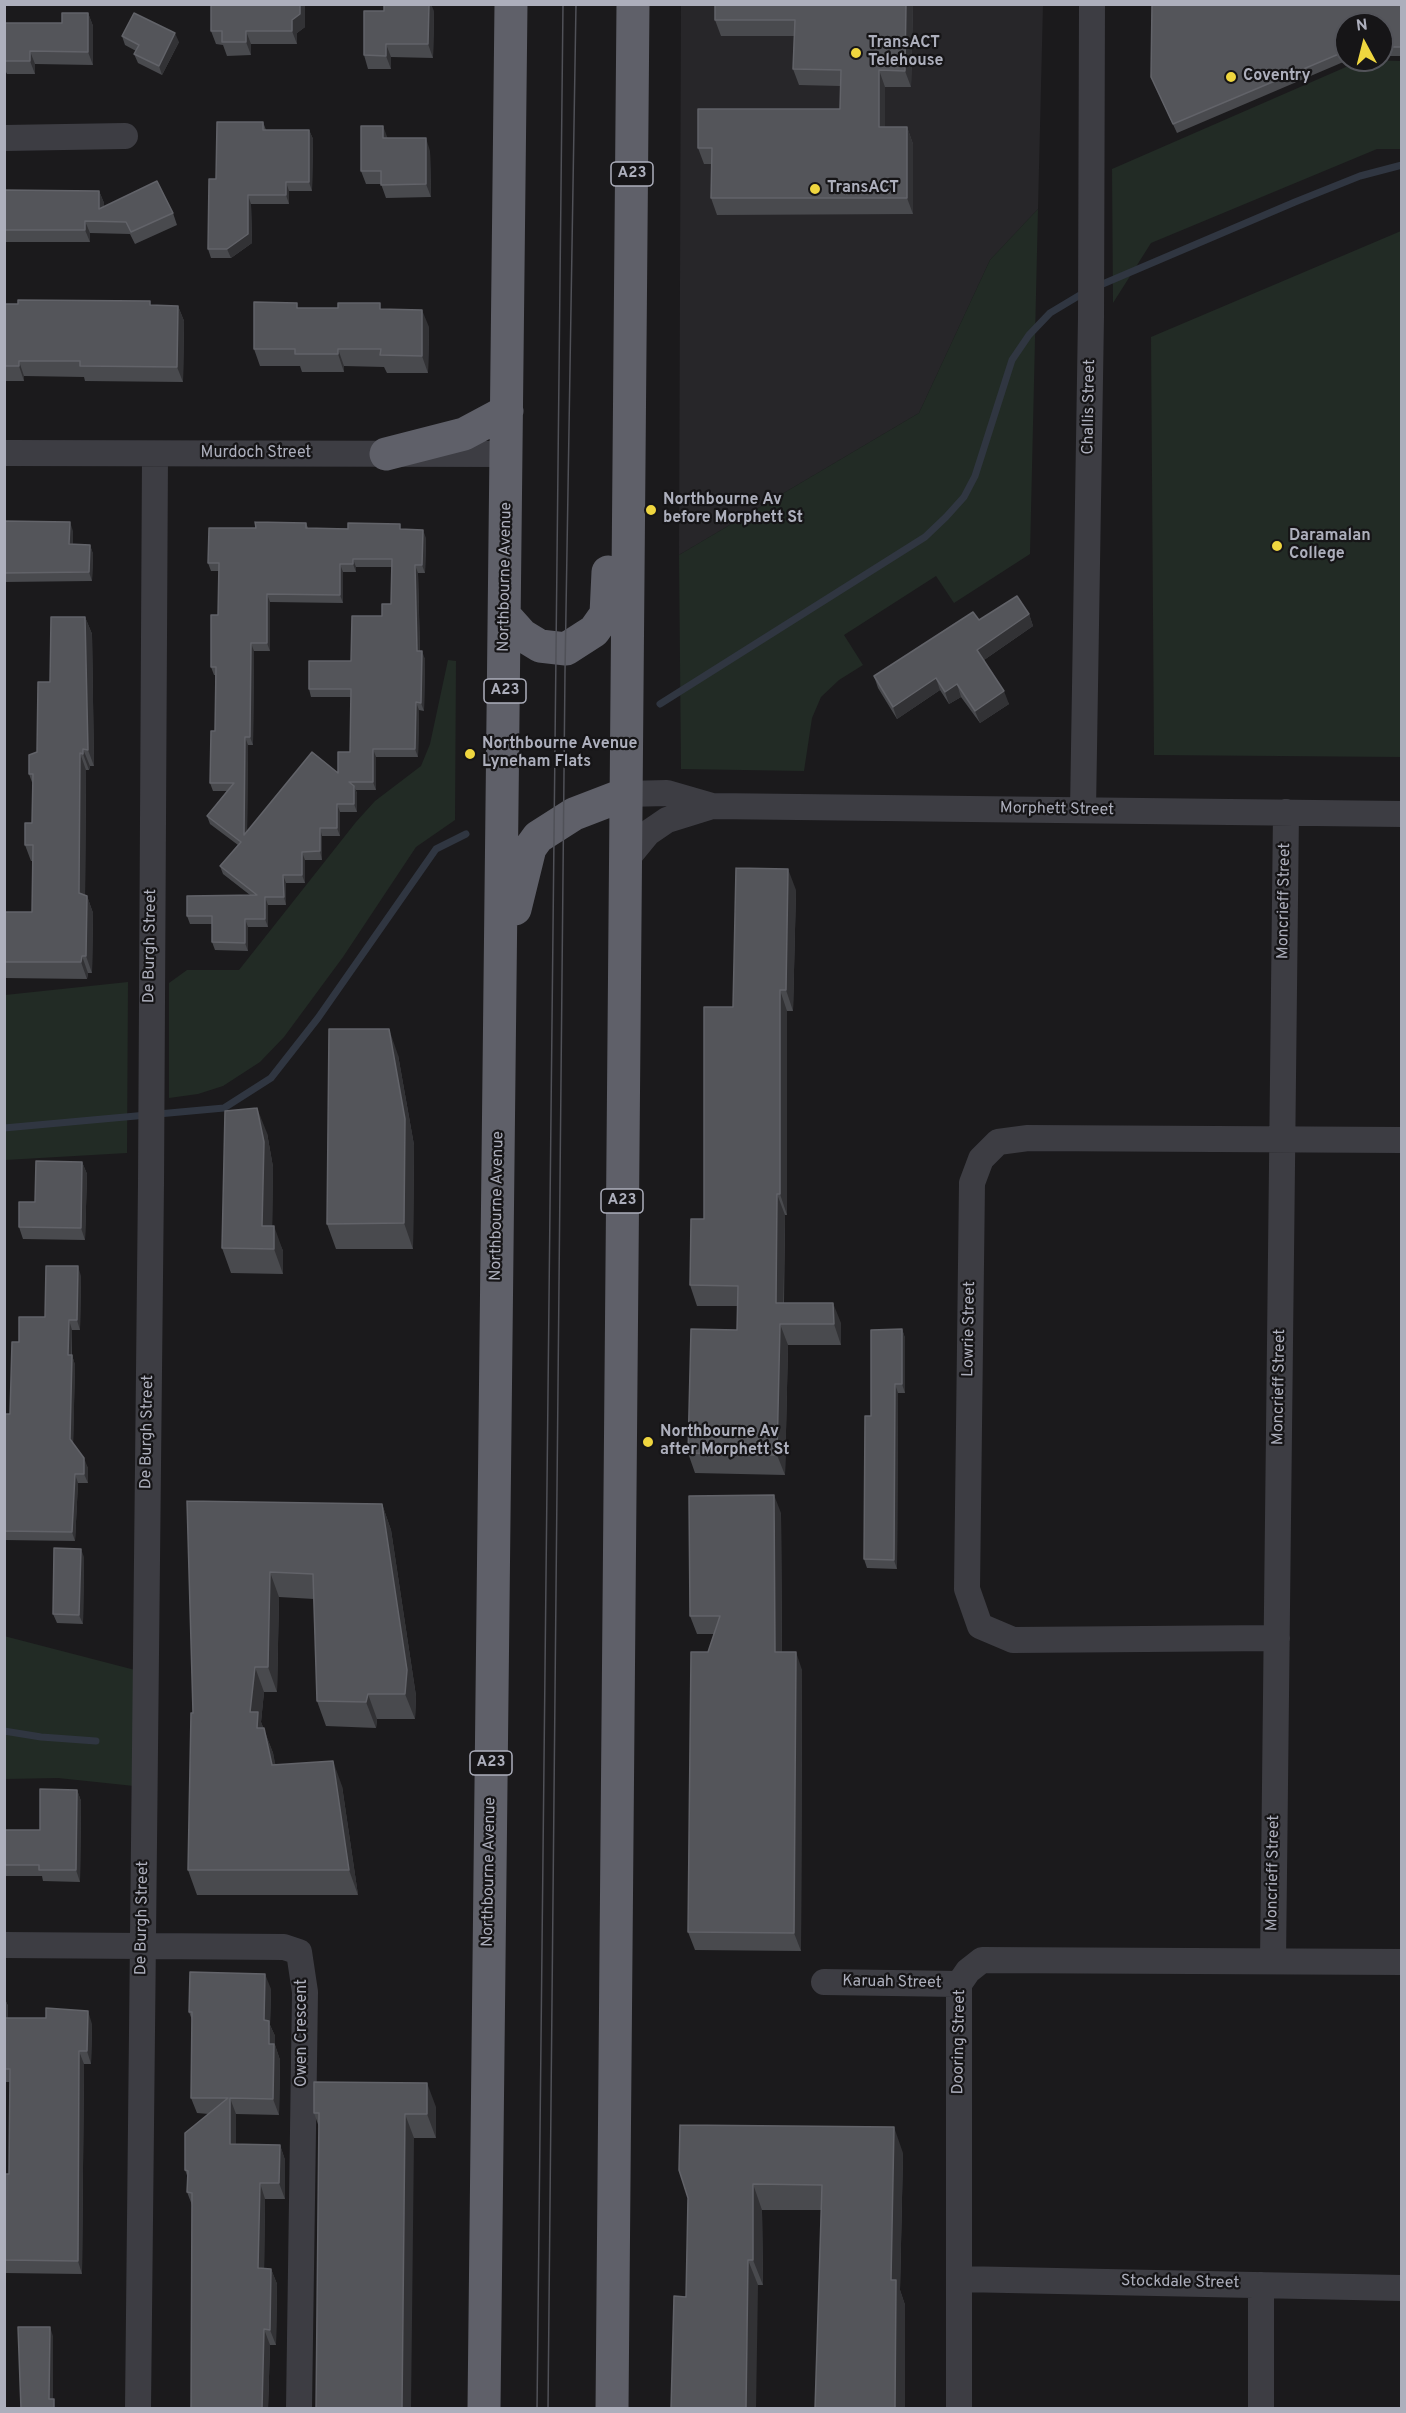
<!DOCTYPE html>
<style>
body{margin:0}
#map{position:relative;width:1406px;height:2413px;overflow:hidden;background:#1b1a1c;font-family:Overpass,sans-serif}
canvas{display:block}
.frame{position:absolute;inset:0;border:6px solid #adafbc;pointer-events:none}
.north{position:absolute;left:1334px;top:12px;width:60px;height:60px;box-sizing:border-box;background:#161517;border:2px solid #525359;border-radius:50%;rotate:353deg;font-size:16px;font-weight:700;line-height:24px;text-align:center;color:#adafbc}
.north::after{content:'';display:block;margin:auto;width:21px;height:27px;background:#efd63f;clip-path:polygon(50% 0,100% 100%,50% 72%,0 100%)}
</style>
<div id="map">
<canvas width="1406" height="2413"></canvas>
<div class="frame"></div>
<div class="north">N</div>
</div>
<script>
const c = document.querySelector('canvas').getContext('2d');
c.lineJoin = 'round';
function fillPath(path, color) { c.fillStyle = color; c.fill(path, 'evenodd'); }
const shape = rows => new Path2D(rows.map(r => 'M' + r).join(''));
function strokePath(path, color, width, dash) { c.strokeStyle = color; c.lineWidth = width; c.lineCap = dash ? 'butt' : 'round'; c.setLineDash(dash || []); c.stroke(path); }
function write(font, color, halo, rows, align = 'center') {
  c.font = font + ' Overpass,sans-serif'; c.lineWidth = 4.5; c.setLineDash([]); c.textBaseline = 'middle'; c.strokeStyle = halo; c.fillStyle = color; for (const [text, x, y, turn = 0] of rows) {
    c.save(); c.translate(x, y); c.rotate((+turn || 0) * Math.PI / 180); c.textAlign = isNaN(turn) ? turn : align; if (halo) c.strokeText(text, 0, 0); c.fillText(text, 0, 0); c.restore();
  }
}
const built = shape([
 [681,5,1043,5,1038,209,990,260,919,413,679,555]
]);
const green = shape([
 [1362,60,1401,61,1401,149,1377,149,1151,243,1113,303,1112,169],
 [1038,209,1030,554,954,603,936,576,844,635,863,665,839,680,821,697,812,718,804,771,681,769,679,555,919,413,990,260],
 [1401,231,1401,757,1154,755,1151,337],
 [448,660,456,661,455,820,416,847,343,957,284,1037,260,1062,223,1086,198,1094,169,1098,169,983,187,970,239,970,356,822,375,801,421,766,430,744],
 [128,982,127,1153,5,1160,5,995],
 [4,1636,135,1670,134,1786,58,1778,5,1779]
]);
const stream = shape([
 [1098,286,1295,202,1360,176,1402,165],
 [660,704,925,537,946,517,964,497,975,476,1012,360,1029,335,1050,313,1085,292],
 [4,1128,224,1108,271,1078,318,1018,436,849,466,834],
 [4,1731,41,1737,96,1741]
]);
const minor = shape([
 [4,138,125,136],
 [4,453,507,454],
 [626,794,667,793,712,806,1402,814],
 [1083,810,1091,317,1092,4],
 [625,861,648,833,667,820,712,806],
 [1277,1638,1013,1640,980,1626,967,1589,972,1183,981,1159,998,1142,1028,1138,1402,1140],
 [4,1945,284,1947,299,1952,305,1992,299,2408],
 [1273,1961,1286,812],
 [824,1982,959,1984],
 [959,2279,1402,2288],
 [138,2408,151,1183,155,455],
 [959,2408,959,1984,968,1971,982,1960,1402,1962],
 [1261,2408,1261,2285]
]);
const trunk = shape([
 [386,454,464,434,507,411],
 [505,616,522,635,540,646,566,649,594,631,606,614,608,572],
 [515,909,530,848,538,837,574,814,626,794],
 [484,2408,511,4],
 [612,2408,633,4]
]);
const tram = shape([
 [537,2408,563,4],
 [548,2408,565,671,576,4]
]);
const wall = shape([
 [211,4,305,4,305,27,297,33,297,44,251,44,251,55,227,56,223,45,216,44,211,31],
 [913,4,911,87,885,87,885,127,907,127,913,144,913,214,717,215,711,198,711,164,704,164,698,148,840,109,840,86,799,85,793,69,794,36,721,36,715,20],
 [1401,4,1401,56,1382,56,1382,24,1346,24,1346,60,1348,60,1177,133,1151,77],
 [434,11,433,58,391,57,391,69,368,69,364,55],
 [88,13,93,26,93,65,35,64,35,74,7,74,4,68,4,23,62,23],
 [122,36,179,42,162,75,138,63,134,54,136,51,125,45],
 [263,122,266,130,309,130,313,139,312,191,289,191,289,204,251,204,252,243,231,258,211,258,208,249,216,179],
 [387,138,430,151,431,197,386,198,381,184,366,184,361,171],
 [4,190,99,191,104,203,104,206,173,213,177,225,135,244,130,234,90,233,90,242,5,242],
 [4,304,178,306,184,321,183,382,85,381,84,377,24,376,24,381,4,381],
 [299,308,382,309,429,327,428,373,387,373,384,367,344,366,344,372,302,372,300,366,260,366,254,349],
 [4,521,73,531,73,544,90,545,93,554,92,581,4,582],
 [306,523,308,528,402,529,426,538,425,573,418,573,420,651,425,659,424,711,419,710,418,757,376,757,376,790,356,790,357,794,357,812,340,812,340,836,322,836,322,860,305,860,305,883,286,883,286,905,268,905,268,927,248,927,248,951,215,950,212,942,212,924,190,924,187,916,250,895,223,874,220,866,238,845,210,824,207,816,227,791,213,791,210,783,215,731,215,675,214,675,211,667,218,615,219,571,211,571,208,563,256,528],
 [356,567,392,567,391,604,351,661,309,689,311,697,351,697,350,752,338,773,247,831,248,745,253,745,254,651,270,651,270,602,343,603,343,572,356,572],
 [1029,614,1033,626,984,660,1009,704,980,723,961,697,949,704,940,690,897,719,878,688,874,676,979,620],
 [85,617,92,634,94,766,90,766,89,770,86,770,85,895,87,896,93,913,92,973,88,973,87,979,4,978,4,912,32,912,33,861,31,861,25,845,32,823,33,785,29,774,37,752,50,682],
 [796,890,793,1011,787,1011,787,1215,785,1215,784,1303,841,1323,841,1345,788,1345,785,1475,695,1473,688,1453,737,1330,737,1306,697,1306,690,1285,704,1219,733,1007],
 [398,1055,414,1145,413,1249,336,1249,327,1224],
 [267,1133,273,1167,272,1226,283,1251,283,1274,231,1273,222,1248],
 [82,1162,87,1174,85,1240,23,1239,19,1227,35,1202],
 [81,1276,80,1330,72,1330,72,1355,75,1365,73,1444,88,1468,88,1483,78,1483,75,1541,4,1540,4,1414,10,1414,19,1342,45,1317],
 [902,1329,905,1338,905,1393,898,1393,897,1569,867,1568,864,1559,871,1416],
 [187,1501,382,1504,391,1530,416,1696,415,1719,377,1719,376,1728,326,1726,317,1701,314,1599,279,1597,277,1692,264,1692,261,1722,273,1753,275,1765,342,1786,358,1895,197,1895,188,1870,193,1713],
 [781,1513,782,1652,802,1670,801,1951,695,1950,688,1932,708,1652,714,1634,697,1634,690,1616],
 [84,1557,83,1624,57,1623,53,1614],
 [77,1790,81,1801,80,1882,43,1881,42,1876,4,1876,4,1830,40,1830],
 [271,1989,270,2025,275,2036,275,2045,280,2060,279,2115,236,2114,236,2144,280,2145,285,2160,285,2199,265,2199,264,2269,271,2269,277,2284,276,2345,270,2345,268,2409,191,2409,192,2205,187,2192,188,2178,185,2170,209,2114,197,2113,191,2098,192,2020,189,2012],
 [4,1997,8,2006,8,2018,92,2024,91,2064,84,2064,82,2274,4,2273,4,2174,9,2174,10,2082,4,2082],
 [436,2107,436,2138,414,2138,319,2127,314,2113],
 [903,2153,900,2290,905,2305,905,2409,815,2409,821,2210,762,2210,763,2285,758,2285,686,2297,688,2198]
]);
const shadedWall = shape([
 [300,4,305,4,305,27,297,33,297,44,292,31,292,20],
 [429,4,431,4,434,11,433,58,428,44],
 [906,4,913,4,911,87,905,71],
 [88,13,93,26,93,65,88,52],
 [246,31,251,44,251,55,246,42],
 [175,33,179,42,162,75,159,66],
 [386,44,391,57,391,69,386,56],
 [30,51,35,64,35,74,30,61],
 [879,70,885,87,885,144,879,127],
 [383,126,388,139,383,138],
 [907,127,913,144,913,214,907,198],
 [309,130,313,139,312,191,309,182],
 [426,138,430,151,431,197,426,184],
 [286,182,289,191,289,204,286,195],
 [99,191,104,203,103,220,99,209],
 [248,195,251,204,252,243,231,258,227,249],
 [85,221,90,233,90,242,85,230],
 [178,306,184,321,183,382,177,367],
 [422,310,429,327,428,373,422,356],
 [338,349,344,366,344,372,338,354],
 [19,361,24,376,24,381,19,366],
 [70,522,73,531,73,553,69,544],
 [423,530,426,538,425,573,422,565],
 [90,545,93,554,92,581,89,572],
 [353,559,356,567,356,572,353,564],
 [340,564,343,572,343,603,340,595],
 [415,565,418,573,420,659,417,651],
 [267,594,270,602,270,651,267,643],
 [1029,614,1033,626,981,662,977,650],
 [85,617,92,634,94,766,88,750],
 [251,643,254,651,253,745,250,737],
 [422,651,425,659,424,711,421,703],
 [936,678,940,690,897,719,893,707],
 [957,684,961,697,949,704,945,692],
 [1004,691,1009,704,980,723,975,711],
 [416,702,419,710,418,757,415,749],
 [245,737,248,745,247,843,244,835],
 [83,749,90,766,89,770,83,754],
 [373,749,376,757,376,790,373,782],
 [80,753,86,770,85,909,79,893],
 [354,786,357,794,357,812,354,804],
 [337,804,340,812,340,836,337,828],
 [320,828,322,836,322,860,320,851],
 [302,852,305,860,305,883,302,875],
 [788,869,796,890,793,1011,786,990],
 [283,875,286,883,286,905,284,897],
 [87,896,93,913,92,973,86,956],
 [265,897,268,905,268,927,265,919],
 [245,919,248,927,248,951,245,943],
 [82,956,88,973,87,979,81,962],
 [780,990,787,1011,787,1215,780,1194],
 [389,1029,398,1055,414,1145,413,1249,404,1223],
 [257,1108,267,1133,273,1167,272,1249,262,1226],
 [82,1162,87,1174,85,1240,81,1228],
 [777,1194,785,1215,783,1324,776,1303],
 [274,1226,283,1251,283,1274,274,1249],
 [78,1266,81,1276,80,1330,77,1320],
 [833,1303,841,1323,841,1345,834,1324],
 [69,1320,72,1330,71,1365,68,1355],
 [780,1324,788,1345,785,1475,777,1455],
 [902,1329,905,1338,905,1393,902,1384],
 [72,1355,75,1365,73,1449,70,1439],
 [895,1384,898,1393,897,1569,894,1560],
 [84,1458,88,1468,88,1483,84,1474],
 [75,1474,78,1483,75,1541,72,1532],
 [774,1495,781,1513,782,1670,775,1652],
 [382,1504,391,1530,416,1696,415,1719,405,1694],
 [81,1549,84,1557,83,1624,79,1615],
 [270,1572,279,1597,277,1692,268,1667],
 [796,1652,802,1670,801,1951,794,1933],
 [255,1667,264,1692,261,1722,273,1753,281,1790,250,1712],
 [368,1694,377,1719,376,1728,366,1702],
 [333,1761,342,1786,358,1895,349,1870],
 [77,1790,81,1801,80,1882,76,1870],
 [265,1974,271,1989,270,2025,275,2036,275,2045,280,2060,279,2115,273,2099,269,2044,264,2020],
 [4,1997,8,2006,8,2031,4,2023],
 [88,2011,92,2024,91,2064,87,2051],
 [79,2051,84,2064,82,2274,78,2261],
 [427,2083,436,2107,436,2138,427,2114],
 [230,2098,236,2114,236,2160,230,2144],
 [405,2114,414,2138,411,2409,402,2409],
 [894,2127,903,2153,900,2290,905,2305,905,2409,895,2409,891,2280],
 [280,2145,285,2160,285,2199,279,2183],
 [260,2183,265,2199,264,2284,258,2268],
 [753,2184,762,2210,763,2285,753,2260],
 [748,2260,758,2285,756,2409,746,2409],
 [271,2269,277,2284,276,2345,270,2330],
 [50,2327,53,2336,53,2408,49,2399],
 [264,2329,270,2345,268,2409,262,2409]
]);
const building = shape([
 [211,4,300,4,300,14,292,20,292,31,246,31,246,42,222,42,222,31,211,31,211,4],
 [384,4,429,4,428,44,386,44,386,56,364,55,364,11,384,11,384,4],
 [715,4,906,4,905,71,879,70,879,127,907,127,907,198,711,198,712,148,698,148,698,109,840,109,841,70,793,69,795,20,715,20,715,4],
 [1152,4,1401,4,1401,47,1382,47,1382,24,1346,24,1346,51,1173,124,1151,77,1152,4],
 [62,13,88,13,88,52,30,51,30,61,4,61,4,23,62,23,62,13],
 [134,13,175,33,159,66,134,54,139,45,122,36,134,13],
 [217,122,263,122,263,130,309,130,309,182,286,182,286,195,248,195,248,234,227,249,208,249,209,179,216,179,217,122],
 [361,126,383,126,383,138,426,138,426,184,381,185,381,171,361,171,361,126],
 [157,181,173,213,131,232,126,222,85,221,85,230,4,230,4,190,99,191,99,209,157,181],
 [18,300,150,301,150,305,178,306,177,367,80,366,80,361,19,361,19,366,4,366,4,304,18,304,18,300],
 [254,302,297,303,297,308,338,308,338,303,380,303,380,309,422,310,422,356,380,355,381,349,338,349,338,354,295,354,295,349,254,349,254,302],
 [4,521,70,522,69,544,90,545,89,572,4,573,4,521],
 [255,522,306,523,306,528,348,529,348,523,400,524,400,529,423,530,422,565,415,565,417,651,422,651,421,703,416,702,415,749,373,749,373,782,349,782,354,786,354,804,337,804,337,828,320,828,320,851,302,852,302,875,283,875,284,897,265,897,265,919,245,919,245,943,212,942,212,916,187,916,187,896,257,895,220,866,241,842,207,816,234,783,210,783,211,731,215,731,216,667,211,667,211,615,218,615,219,563,208,563,209,528,256,528,255,522],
 [353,559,392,559,391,604,382,604,382,616,352,616,351,661,309,661,309,689,351,689,350,752,338,752,338,773,312,752,244,835,245,737,250,737,251,643,267,643,267,594,340,595,340,564,353,564,353,559],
 [1017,596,1029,614,977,650,1004,691,975,711,957,684,945,692,936,678,893,707,874,676,973,612,979,620,1017,596],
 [51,617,85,617,88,750,83,749,83,754,80,753,79,893,87,896,86,956,82,956,81,962,4,962,4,912,32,912,33,845,25,845,25,823,32,823,33,774,29,774,29,755,37,752,38,682,50,682,51,617],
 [736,868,788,869,786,990,780,990,780,1194,777,1194,776,1303,833,1303,834,1324,780,1324,777,1455,688,1453,691,1329,737,1330,738,1286,690,1285,691,1219,704,1219,704,1007,733,1007,736,868],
 [329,1029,389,1029,405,1119,404,1223,327,1224,329,1029],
 [257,1108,264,1142,262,1226,274,1226,274,1249,222,1248,225,1111,257,1108],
 [36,1161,82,1162,81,1228,19,1227,19,1202,35,1202,36,1161],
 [46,1266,78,1266,77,1320,69,1320,68,1355,72,1355,70,1439,84,1458,84,1474,75,1474,72,1532,4,1531,4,1414,10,1414,12,1342,19,1342,19,1317,45,1317,46,1266],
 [902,1329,902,1384,895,1384,894,1560,864,1559,865,1416,871,1416,871,1330,902,1329],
 [774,1495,775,1652,796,1652,794,1933,688,1932,691,1652,708,1652,720,1616,690,1616,689,1496,774,1495],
 [187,1501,382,1504,407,1670,405,1694,368,1694,366,1702,317,1701,313,1574,270,1572,268,1667,255,1667,250,1712,258,1712,257,1728,264,1728,272,1765,333,1761,349,1870,188,1870,191,1713,193,1713,187,1501],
 [54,1548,81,1549,79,1615,53,1614,54,1548],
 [40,1789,77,1790,76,1870,39,1870,39,1865,4,1865,4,1830,40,1830,40,1789],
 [190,1972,265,1974,264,2020,269,2021,269,2044,274,2044,273,2099,230,2098,230,2144,280,2145,279,2183,260,2183,258,2268,271,2269,270,2330,264,2329,262,2409,191,2409,192,2193,187,2192,188,2171,185,2170,185,2133,228,2098,191,2098,192,2012,189,2012,190,1972],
 [46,2008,88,2011,87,2051,79,2051,78,2261,4,2260,4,2174,9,2174,10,2069,4,2069,4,2018,46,2018,46,2008],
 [314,2082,427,2083,427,2114,405,2114,402,2409,316,2409,319,2113,314,2113,314,2082],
 [680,2125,894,2127,891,2280,896,2280,895,2409,815,2409,822,2185,753,2184,753,2260,748,2260,746,2409,671,2409,674,2296,686,2297,688,2198,679,2170,680,2125],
 [18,2327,50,2327,49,2399,54,2399,54,2409,21,2409,18,2327]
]);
const markers = [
 [856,53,6,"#efd63f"],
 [1231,77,6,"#efd63f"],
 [815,189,6,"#efd63f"],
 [651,510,6,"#efd63f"],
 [1277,546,6,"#efd63f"],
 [470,754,6,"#efd63f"],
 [648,1442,6,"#efd63f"]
];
const shields = [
 [632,174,42],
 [505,691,42],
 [622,1201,42],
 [491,1763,42]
];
const shieldNames = [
 ["A23",632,174],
 ["A23",505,691],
 ["A23",622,1201],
 ["A23",491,1763]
];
const poiNames = [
 ["TransACT",868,44],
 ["Telehouse",868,62],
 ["Coventry",1243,77],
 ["TransACT",827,189],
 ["Northbourne Av",663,501],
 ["before Morphett St",663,519],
 ["Daramalan",1289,537],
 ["College",1289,555],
 ["Northbourne Avenue",482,745],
 ["Lyneham Flats",482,763],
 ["Northbourne Av",660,1433],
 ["after Morphett St",660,1451]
];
const streetNames = [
 ["Challis Street",1090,407,-89],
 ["Murdoch Street",256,454],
 ["Northbourne Avenue",506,577,-89],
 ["Morphett Street",1057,810,1],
 ["Moncrieff Street",1285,901,-89],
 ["De Burgh Street",151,946,-89],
 ["Northbourne Avenue",498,1206,-89],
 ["Lowrie Street",970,1329,-89],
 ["Moncrieff Street",1280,1387,-89],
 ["De Burgh Street",148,1432,-89],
 ["Northbourne Avenue",490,1872,-89],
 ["Moncrieff Street",1274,1873,-89],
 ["De Burgh Street",143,1918,-89],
 ["Karuah Street",892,1983,1],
 ["Owen Crescent",303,2033,-90],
 ["Dooring Street",960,2042,-89],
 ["Stockdale Street",1180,2283,1]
];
fillPath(built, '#272629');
fillPath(green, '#222b25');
strokePath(stream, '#303641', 7);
strokePath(minor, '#3d3d43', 26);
strokePath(trunk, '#5f6069', 33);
strokePath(tram, '#505158', 1.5);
fillPath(wall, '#494a4e');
fillPath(shadedWall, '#323235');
fillPath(building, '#54555a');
strokePath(building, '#626369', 1.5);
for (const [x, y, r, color] of markers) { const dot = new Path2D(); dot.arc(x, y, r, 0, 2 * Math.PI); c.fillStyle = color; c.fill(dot); strokePath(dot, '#161517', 2); }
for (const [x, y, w] of shields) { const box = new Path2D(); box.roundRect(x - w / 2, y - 12, w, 24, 4.5); c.fillStyle = '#161517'; c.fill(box); strokePath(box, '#adafbc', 1.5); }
write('bold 15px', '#adafbc', null, shieldNames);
write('bold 16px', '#adafbc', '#161517', poiNames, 'left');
write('16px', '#adafbc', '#161517', streetNames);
</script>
